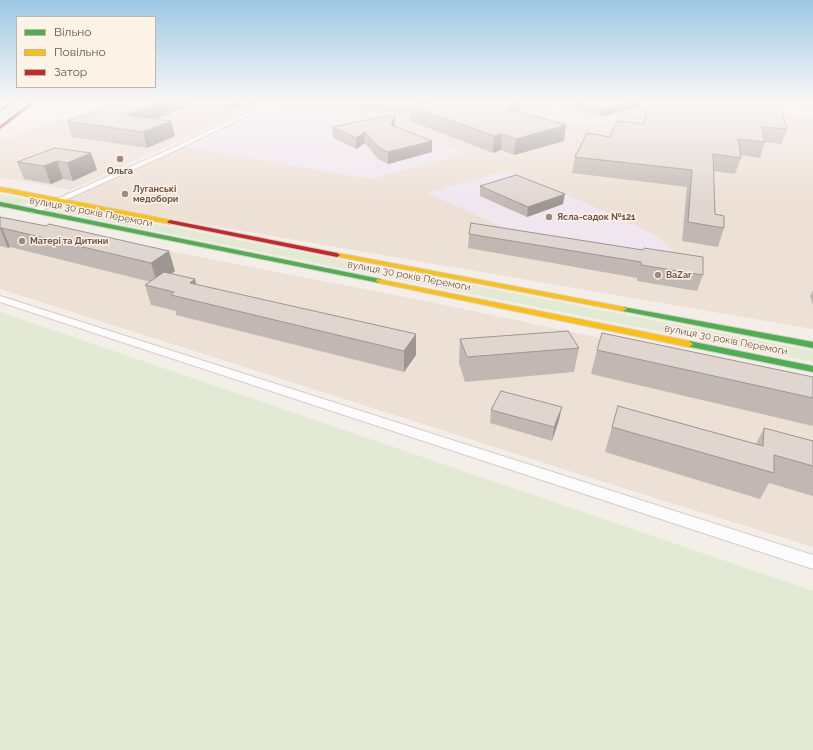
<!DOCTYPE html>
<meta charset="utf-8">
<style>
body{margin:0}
#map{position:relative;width:813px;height:750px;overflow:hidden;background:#f4eee8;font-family:Raleway,sans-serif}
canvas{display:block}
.legend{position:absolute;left:16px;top:16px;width:140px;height:72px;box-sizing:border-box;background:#fef3e7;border:1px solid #c5b3a8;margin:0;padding:5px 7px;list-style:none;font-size:12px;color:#70544a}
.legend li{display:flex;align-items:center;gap:8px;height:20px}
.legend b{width:20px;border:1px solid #c5b3a8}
</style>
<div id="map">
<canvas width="813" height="750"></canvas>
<ul class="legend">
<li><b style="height:5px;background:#4caf50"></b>Вільно</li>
<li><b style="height:5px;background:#ffc107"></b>Повільно</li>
<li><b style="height:5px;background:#c62828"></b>Затор</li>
</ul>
</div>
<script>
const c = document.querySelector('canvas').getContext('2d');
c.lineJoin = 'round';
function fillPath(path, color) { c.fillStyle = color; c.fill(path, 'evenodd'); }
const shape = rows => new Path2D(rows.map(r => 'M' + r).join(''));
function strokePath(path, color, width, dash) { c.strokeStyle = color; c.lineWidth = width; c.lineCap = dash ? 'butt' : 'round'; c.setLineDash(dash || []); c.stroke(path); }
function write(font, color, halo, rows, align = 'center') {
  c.font = font + ' Raleway,sans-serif'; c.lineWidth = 3; c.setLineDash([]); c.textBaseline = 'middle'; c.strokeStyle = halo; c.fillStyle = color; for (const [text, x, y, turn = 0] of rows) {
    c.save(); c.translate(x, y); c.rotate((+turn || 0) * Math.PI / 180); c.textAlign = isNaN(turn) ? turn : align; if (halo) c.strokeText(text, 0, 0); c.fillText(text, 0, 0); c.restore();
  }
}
const residential = shape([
 [116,101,268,101,70,190,0,177,0,140],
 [283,101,645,101,813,117,813,329,62,200],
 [0,218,425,301,813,383,813,547,623,488,0,289]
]);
const education = shape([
 [549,101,618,101,644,104,640,114,606,125,540,119],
 [701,101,813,101,813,112],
 [276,104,372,116,464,154,371,179,183,147],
 [505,170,593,206,659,237,673,252,622,248,507,229,427,193]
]);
const green = shape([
 [18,103,26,103,0,123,0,116],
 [0,194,30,200,31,202,18,205,0,201],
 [63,206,813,351,813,362,50,210,55,207],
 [0,312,813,591,813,750,0,750]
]);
const street = shape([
 [271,101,278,101,168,154,36,213,30,213,29,211,164,152,271,101],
 [765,108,813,112,813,116,763,111,763,109,765,108],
 [0,296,813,555,813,569,0,302,0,296]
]);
const fast = shape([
 [11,101,16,101,0,112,0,109,11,101],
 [0,202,380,279,384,281,380,283,0,206,0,202],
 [620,307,623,307,813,342,813,348,623,311,619,309,620,307],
 [689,341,813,366,813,372,686,346,685,344,689,341]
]);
const slow = shape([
 [0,187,170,220,173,222,170,224,0,191,0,187],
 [337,253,623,307,627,309,623,311,335,256,335,254,337,253],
 [377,279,689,341,693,344,689,347,380,283,376,281,377,279]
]);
const jam = shape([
 [32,101,37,101,0,129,0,126,32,101],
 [170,220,337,253,340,255,337,257,168,223,167,222,170,220]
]);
const wall = shape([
 [126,101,261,101,248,107,239,106,232,109,192,104,157,119,175,136,147,148,72,137,67,121],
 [293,101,522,101,519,105,519,110,518,111,566,125,564,141,514,155,501,150,493,153,410,121,410,114],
 [565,101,640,101,638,107,601,117,564,106],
 [650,101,787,129,781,144,765,142,760,158,740,155,741,158,735,174,713,171,715,214,724,228,718,247,682,241,687,187,572,173,575,157,610,137,643,124],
 [395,125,394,126,432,141,432,152,388,164,378,159,365,143,356,149,333,138,332,127],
 [91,153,97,170,73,181,63,179,51,184,24,179,17,162],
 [480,186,563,204,527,217,480,196],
 [0,217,46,226,49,224,175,271,171,274,195,279,196,284,416,355,404,372,176,315,176,311,151,305,145,285,151,282,10,247,8,248,0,246],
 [471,223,703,275,697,291,637,281,637,278,468,248,469,234],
 [813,290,813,305,810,296],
 [460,339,579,348,574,372,465,382,459,363],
 [597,350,813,377,813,426,591,374],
 [618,406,756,444,764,428,813,441,813,496,769,483,760,499,605,452],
 [491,410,559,420,552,441,490,423]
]);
const shadedWall = shape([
 [160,101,191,101,192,104,130,130,126,115],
 [231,101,238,101,239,106,232,109],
 [247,101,261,101,248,107],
 [516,101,522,101,519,105,519,110,508,124,509,109],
 [634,101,640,101,638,107,601,117,602,109],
 [395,114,395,125,391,135,391,125],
 [171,121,175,136,147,148,143,132],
 [566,125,564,141,514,155,516,139],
 [365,132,365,143,356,149,356,138],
 [502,134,501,150,493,153,494,136],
 [432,141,432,152,388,164,388,152],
 [91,153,97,170,73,181,67,163],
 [57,161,63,179,51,184,44,166],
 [565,194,563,204,527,217,528,207],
 [0,228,2,228,10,247,8,248],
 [169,251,175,271,157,283,151,263],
 [195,279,199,299,190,283],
 [416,334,416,355,404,372,404,351],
 [562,407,559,420,552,441,554,427]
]);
const building = shape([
 [126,101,160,101,126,115,171,121,143,132,67,121,126,101],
 [423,101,516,101,509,109,566,125,516,139,502,134,494,136,410,106,432,102,423,101],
 [572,101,634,101,602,109,572,101],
 [650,101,766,101,779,102,787,129,762,127,765,142,738,139,741,158,713,154,715,214,724,216,724,228,688,222,692,170,575,157,587,133,610,137,617,121,643,124,650,101],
 [395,114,391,125,432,141,388,152,378,147,365,132,356,138,332,127,395,114],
 [55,148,91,153,67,163,57,161,44,166,17,162,55,148],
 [516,175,565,194,528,207,480,186,516,175],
 [0,217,46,226,49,224,169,251,151,263,2,228,0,228,0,217],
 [471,223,643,250,644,248,703,257,703,275,641,265,641,262,469,234,471,223],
 [164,272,195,279,190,283,416,334,404,351,171,295,174,292,145,285,164,272],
 [568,331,579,348,467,357,460,339,568,331],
 [602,333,813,377,813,398,597,350,602,333],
 [501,391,562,407,554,427,491,410,501,391],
 [618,406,763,446,764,428,813,441,813,466,774,455,774,473,612,427,618,406]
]);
const markers = [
 [120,159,4,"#9e8a81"],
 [125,194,4,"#9e8a81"],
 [549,217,4,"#9e8a81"],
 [22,241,4,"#9e8a81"],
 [658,275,4,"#9e8a81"]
];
const farPoinames = [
 ["Ольга",120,171,"center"],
 ["Луганські",133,189],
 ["медобори",133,199],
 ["Ясла-садок №121",557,217],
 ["Матері та Дитини",30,241],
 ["BaZar",666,275]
];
const streetNames = [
 ["вулиця 30 років Перемоги",91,212,11],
 ["вулиця 30 років Перемоги",409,276,11],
 ["вулиця 30 років Перемоги",726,340,11]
];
fillPath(residential, '#ede0d5');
fillPath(education, '#efe6f0');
fillPath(green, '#e2ead3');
strokePath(street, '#d3cbc6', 2);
strokePath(fast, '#d3cac4', 2);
strokePath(slow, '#d3cac4', 2);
strokePath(jam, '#d3cac4', 2);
fillPath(street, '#fdfcfc');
fillPath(fast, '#4caf50');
fillPath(slow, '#ffc107');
fillPath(jam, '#c62828');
fillPath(wall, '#c1b8b3');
fillPath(shadedWall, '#9d9692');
fillPath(building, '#e0d6d0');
strokePath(building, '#9d9692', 1);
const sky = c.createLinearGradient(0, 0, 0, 206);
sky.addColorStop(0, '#9cc8e6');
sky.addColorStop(0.49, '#faf7f5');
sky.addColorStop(1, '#faf7f500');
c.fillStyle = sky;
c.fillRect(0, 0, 813, 206);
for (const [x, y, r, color] of markers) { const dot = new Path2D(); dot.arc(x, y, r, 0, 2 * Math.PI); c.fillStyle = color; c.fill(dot); strokePath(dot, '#fef3e7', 1.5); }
write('bold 9px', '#70544a', '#fef3e7', farPoinames, 'left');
write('10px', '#70544a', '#fef3e7', streetNames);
</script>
